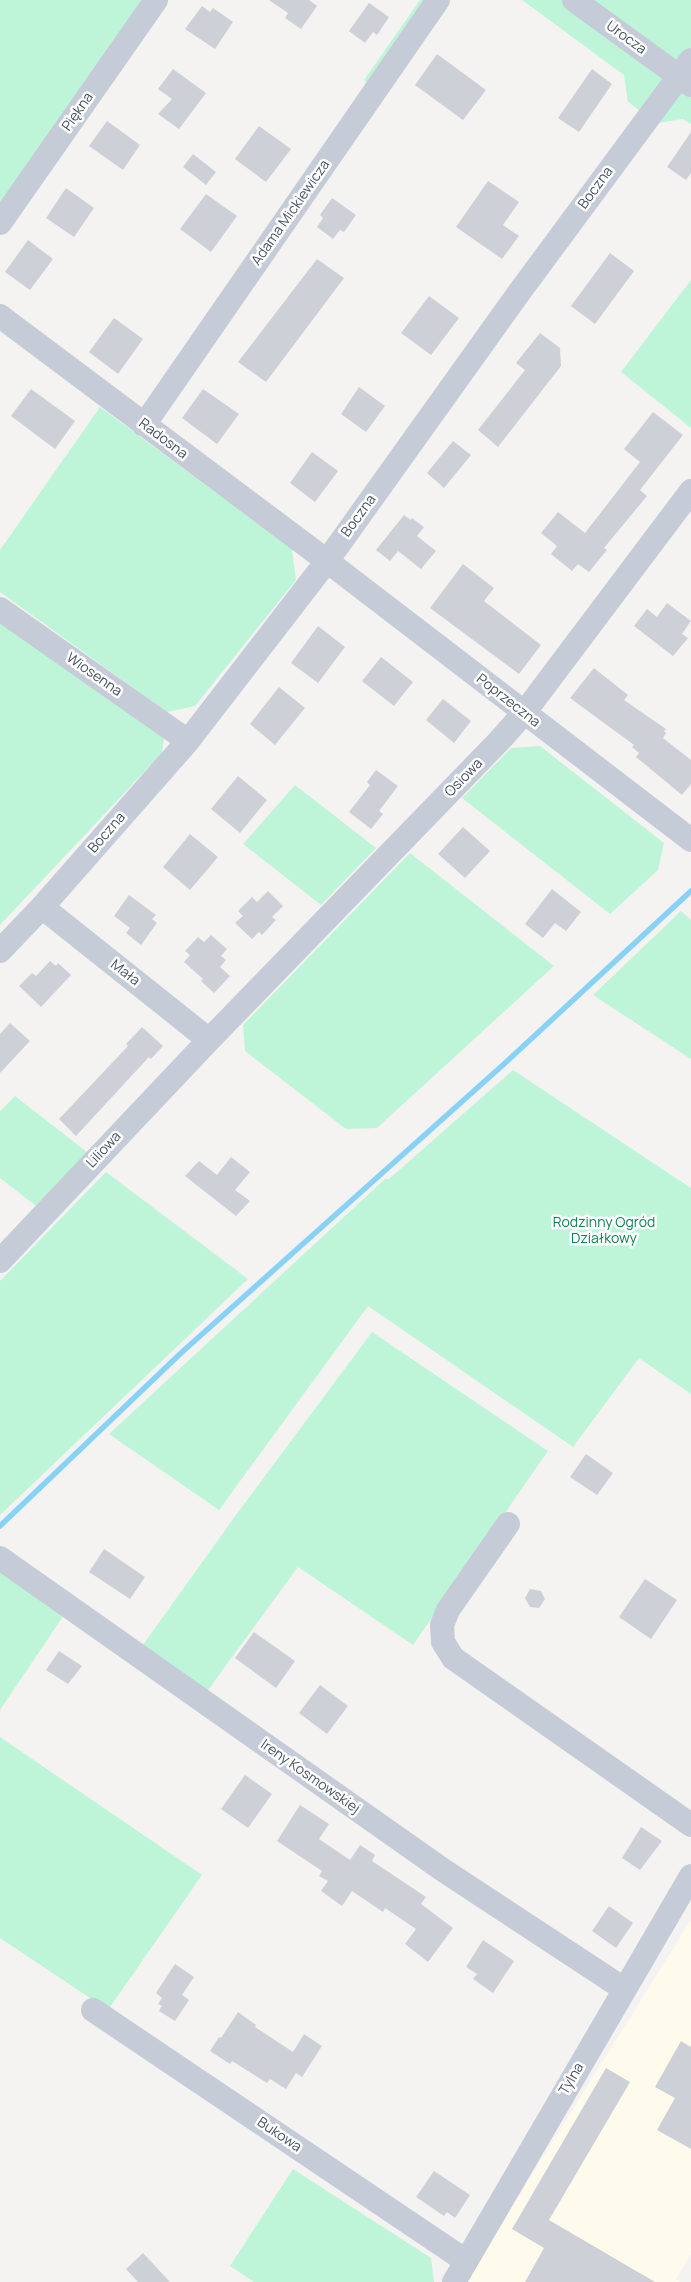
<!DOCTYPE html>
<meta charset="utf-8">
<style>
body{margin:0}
canvas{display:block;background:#f5f2f2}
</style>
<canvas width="691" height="2282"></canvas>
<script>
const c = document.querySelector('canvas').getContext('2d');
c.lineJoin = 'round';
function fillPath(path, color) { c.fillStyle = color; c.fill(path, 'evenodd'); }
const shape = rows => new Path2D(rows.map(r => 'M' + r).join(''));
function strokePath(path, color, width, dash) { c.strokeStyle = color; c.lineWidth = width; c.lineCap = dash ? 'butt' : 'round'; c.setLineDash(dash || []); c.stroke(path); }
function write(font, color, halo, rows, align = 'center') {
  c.font = font + ' Manrope,sans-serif'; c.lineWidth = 5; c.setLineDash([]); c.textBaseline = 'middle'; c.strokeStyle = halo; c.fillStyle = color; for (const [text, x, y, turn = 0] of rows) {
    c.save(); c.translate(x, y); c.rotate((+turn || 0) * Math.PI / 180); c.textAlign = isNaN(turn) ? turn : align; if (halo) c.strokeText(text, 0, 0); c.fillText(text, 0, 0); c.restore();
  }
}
const commercial = shape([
 [691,1920,691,2254,676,2279,680,2282,465,2282]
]);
const green = shape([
 [0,0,149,0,0,203],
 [420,0,428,0,369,84,364,80],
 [522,0,563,0,664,77,643,113,628,102,624,75],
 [585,0,691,0,691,49,678,61],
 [683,92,691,96,691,124,683,119,657,123,670,98],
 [691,280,691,428,621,372],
 [100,407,292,549,296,580,195,706,167,712,0,592,0,550],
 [0,618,158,731,164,739,162,753,0,925],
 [540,746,664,843,658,870,610,914,462,798,511,748],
 [295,785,376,848,321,905,243,844],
 [410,853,554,966,377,1128,346,1129,245,1051,243,1025],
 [681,911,691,920,691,1059,593,995],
 [513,1070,691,1188,691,1394,639,1358,573,1447,368,1306,219,1510,109,1434,385,1179,389,1179],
 [15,1096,87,1152,36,1206,0,1178,0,1111],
 [106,1172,248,1279,0,1515,0,1281],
 [372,1332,548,1451,413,1645,298,1567,205,1694,140,1649,233,1519],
 [0,1568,64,1615,0,1710],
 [0,1737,202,1875,108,2010,0,1938],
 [293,2169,431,2258,434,2282,254,2282,230,2266]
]);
const stream = shape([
 [0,1526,181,1353,504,1064,691,891]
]);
const building = shape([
 [269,0,309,0,317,6,301,29,285,18,288,13],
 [369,3,389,17,377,35,373,32,365,43,349,31],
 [202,6,210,12,213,8,233,22,215,49,185,29],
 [437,54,486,90,463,120,415,85],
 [173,69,206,93,179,129,158,114,172,99,158,89],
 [592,69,612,84,579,132,558,118],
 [107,121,140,145,123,170,89,146],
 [259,126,291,149,266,182,235,159],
 [691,132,691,173,686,180,667,167],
 [193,154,216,172,206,185,183,167],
 [488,181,519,202,503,225,519,236,502,259,456,227],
 [66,188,94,208,74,237,46,218],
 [206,194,237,216,211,252,180,229],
 [332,198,356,215,344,232,340,230,333,239,317,227,323,218,320,215],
 [28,240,53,259,30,290,5,272],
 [610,253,634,271,595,324,571,306],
 [317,259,344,278,266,382,238,362],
 [429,296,459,318,431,355,401,333],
 [114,318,143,339,118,374,89,352],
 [540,333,560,348,561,366,498,447,478,430,525,370,516,363],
 [359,387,385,406,366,432,341,414],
 [31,389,75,421,55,449,11,416],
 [203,389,239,414,217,444,182,418],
 [653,412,683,435,640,490,647,496,604,548,607,550,589,572,578,564,572,571,551,554,557,546,541,533,558,512,585,533,640,462,624,449],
 [453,441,471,455,444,488,427,473],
 [312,452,338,471,315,502,290,483],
 [404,515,411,520,412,518,424,527,417,536,436,551,421,569,398,551,390,561,376,550],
 [463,564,494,588,484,601,541,645,519,674,430,608],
 [667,603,691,621,682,634,688,638,673,656,634,626,647,609,657,617],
 [318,626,345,647,318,683,291,663],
 [381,657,413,682,394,706,362,681],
 [594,668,628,695,624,700,666,729,664,731,666,733,663,738,691,760,691,784,682,795,636,757,639,753,632,747,634,745,570,698],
 [279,687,305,708,275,745,250,724],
 [443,699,471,721,454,743,426,720],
 [376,770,398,786,379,811,383,814,371,829,349,812,370,785,367,782],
 [238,776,267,800,240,833,211,809],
 [463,827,490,851,465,878,438,854],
 [190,834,218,857,190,890,163,867],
 [552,889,581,912,566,931,555,923,543,938,525,924],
 [268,891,283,906,272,917,276,920,262,935,259,932,252,939,235,923,243,916,238,911,252,897,257,902],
 [129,895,156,915,152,919,157,923,141,945,126,933,130,928,114,916],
 [211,935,227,949,221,956,226,960,220,967,230,976,214,993,201,981,203,979,184,962,190,955,185,951,198,937,204,942],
 [50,961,56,966,58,963,71,975,41,1007,19,986,32,973,36,976],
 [10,1023,30,1041,0,1073,0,1034],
 [142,1027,163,1046,151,1059,149,1057,76,1136,59,1119,128,1046,126,1044],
 [231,1157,250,1172,235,1190,250,1201,236,1216,185,1176,199,1161,217,1175],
 [586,1454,613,1473,597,1495,570,1477],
 [104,1549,145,1577,130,1599,89,1572],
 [645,1579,677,1600,651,1639,619,1617],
 [530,1589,541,1591,545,1599,539,1608,530,1607,525,1598],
 [254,1632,295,1661,276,1688,235,1658],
 [59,1651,82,1666,68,1684,46,1670],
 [320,1685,348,1706,327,1734,299,1713],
 [245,1775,272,1794,248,1828,221,1809],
 [300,1805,329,1824,319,1839,350,1860,360,1845,375,1855,372,1861,426,1897,421,1904,453,1928,428,1962,405,1944,416,1929,385,1908,383,1912,352,1891,342,1906,321,1891,328,1881,319,1876,322,1871,277,1841],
 [641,1827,662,1841,640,1870,622,1858],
 [609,1906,633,1923,616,1948,592,1931],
 [483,1940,514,1961,493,1993,473,1979,477,1974,466,1967],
 [175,1964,194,1977,182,1995,189,2000,175,2021,159,2011,162,2006,158,2004,162,1998,156,1993],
 [238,2012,256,2025,255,2027,293,2052,304,2034,322,2046,302,2077,296,2073,286,2089,270,2079,267,2083,232,2061,230,2064,210,2051,219,2037,221,2038],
 [681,2041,691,2047,691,2149,657,2130,675,2098,655,2087],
 [606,2068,630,2082,549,2220,655,2282,525,2282,544,2248,512,2229],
 [434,2171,470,2195,455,2218,447,2212,444,2216,416,2197],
 [143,2253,170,2282,138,2282,126,2269]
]);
const minor = shape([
 [574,0,691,85],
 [0,223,156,0],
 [0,316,327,561,691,840],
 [144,425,438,0],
 [0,609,188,741],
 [42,907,209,1040],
 [0,951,42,907,188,741,327,561,518,294,691,60],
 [0,1261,209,1040,500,740,524,713,691,491],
 [508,1524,448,1610,442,1625,443,1642,453,1658,691,1825],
 [0,1558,443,1870,624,1989],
 [93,2010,466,2261],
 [454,2282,691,1876]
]);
const streetNames = [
 ["Urocza",626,38,36],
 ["Piękna",78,112,-55],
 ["Boczna",596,188,-54],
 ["Adama Mickiewicza",291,213,-55],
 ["Radosna",163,439,37],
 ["Boczna",359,516,-54],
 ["Wiosenna",94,675,35],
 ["Poprzeczna",508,701,38],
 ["Osiowa",464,778,-46],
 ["Boczna",107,833,-49],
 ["Mała",125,973,38],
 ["Liliowa",104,1150,-47],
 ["Ireny Kosmowskiej",310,1777,35],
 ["Tylna",572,2079,-60],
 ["Bukowa",279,2135,34]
];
const parkNames = [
 ["Rodzinny Ogród",604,1223],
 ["Działkowy",604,1239]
];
fillPath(commercial, '#fefbed');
fillPath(green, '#bef5d9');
strokePath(stream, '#87d2f6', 5.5);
fillPath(building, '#ced0d8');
strokePath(minor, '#c5ccd8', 24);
write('14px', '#485362', '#fff', streetNames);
write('14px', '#0e8254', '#fff', parkNames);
</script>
